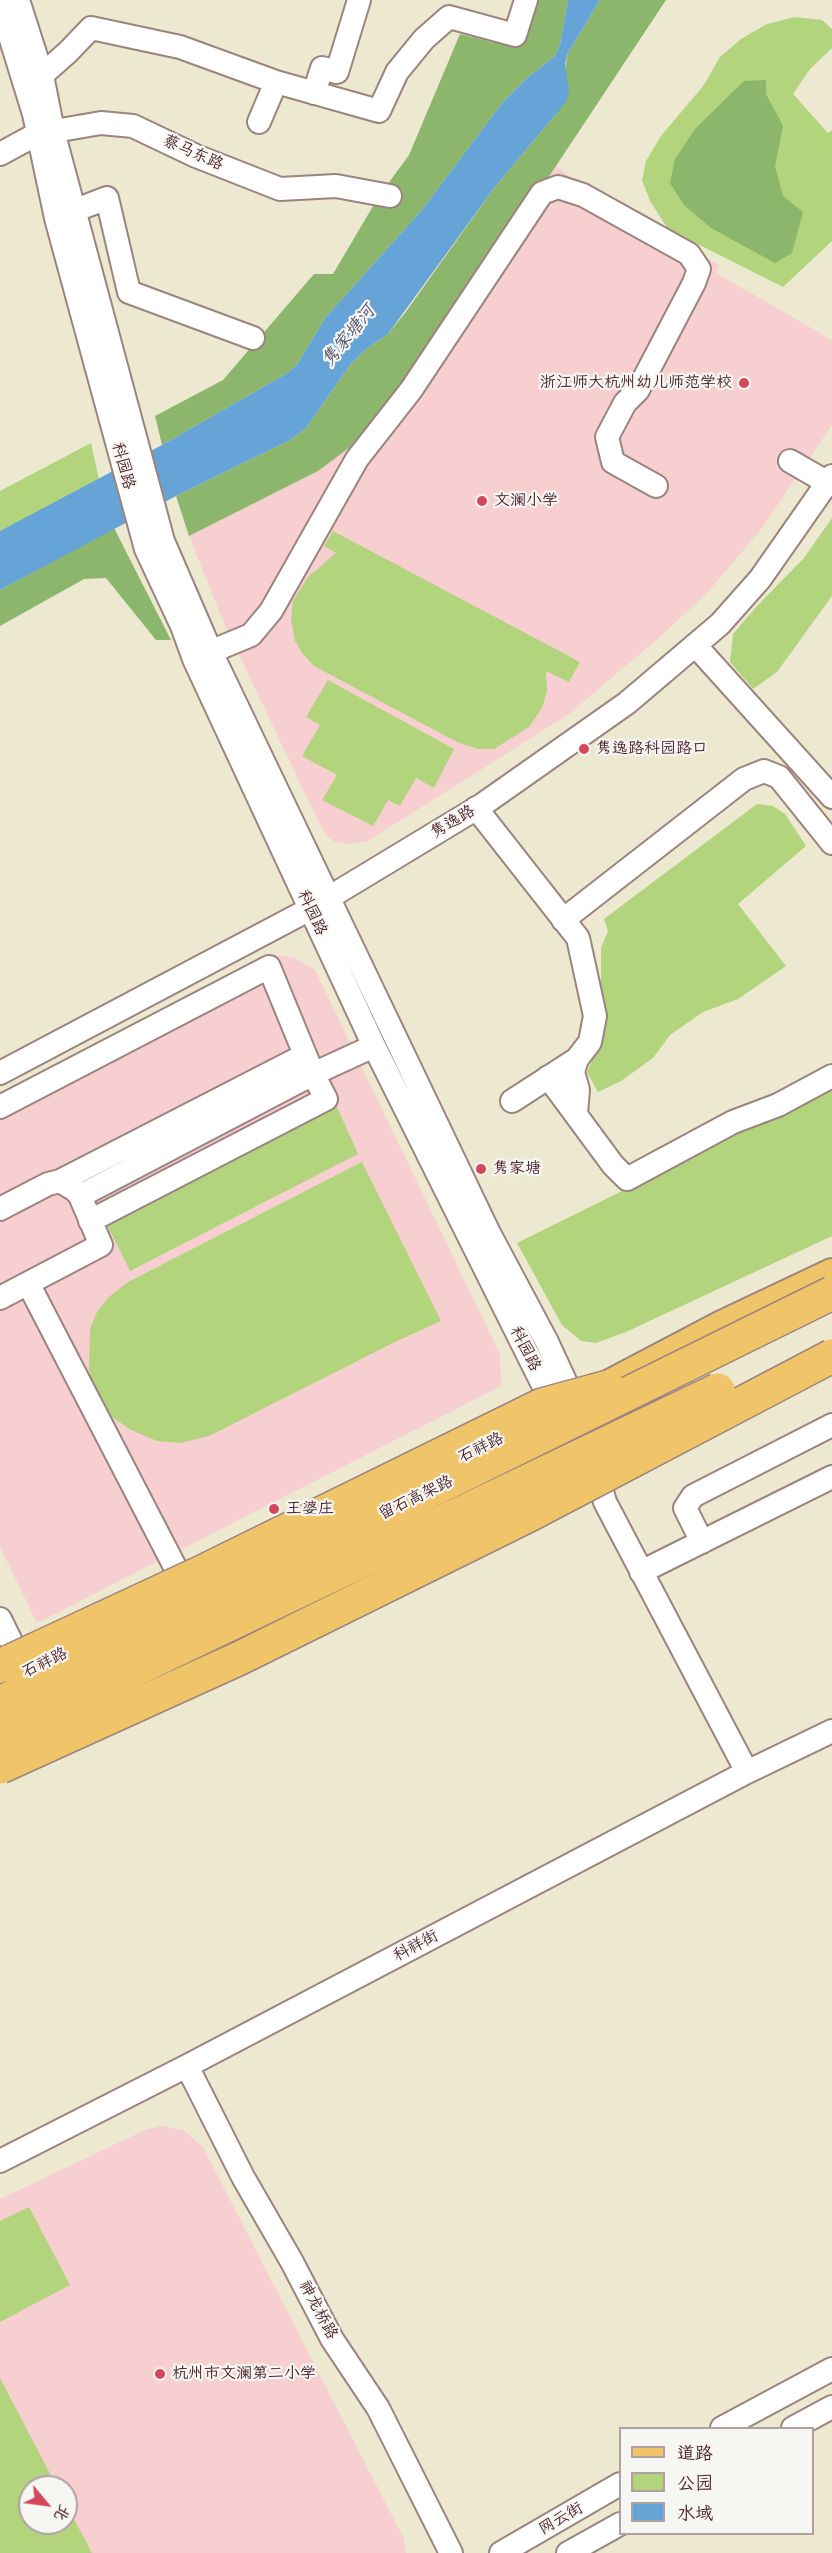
<!DOCTYPE html>
<meta charset="utf-8">
<style>
body{margin:0}
#map{position:relative;width:832px;height:2553px;overflow:hidden;background:#ede8d0;font-family:"Shantell Sans","LXGW WenKai TC",sans-serif}
canvas{display:block}
.legend{position:absolute;left:619px;top:2427px;width:195px;height:108px;box-sizing:border-box;background:#f6f6f2;border:2px solid #b1a0a2;margin:0;padding:8px 10px;list-style:none;font-size:18px;color:#4a1f2b}
.legend li{display:flex;align-items:center;gap:12px;height:30px}
.legend b{width:30px;border:2px solid #b1a0a2}
.north{position:absolute;left:18px;top:2475px;width:60px;height:60px;box-sizing:border-box;background:#f6f6f2;border:2px solid #b1a0a2;border-radius:50%;rotate:119deg;font-size:16px;font-weight:700;line-height:24px;text-align:center;color:#4a1f2b}
.north::after{content:'';display:block;margin:auto;width:21px;height:27px;background:#d1495b;clip-path:polygon(50% 0,100% 100%,50% 72%,0 100%)}
</style>
<div id="map">
<canvas width="832" height="2553"></canvas>
<ul class="legend">
<li><b style="height:8px;background:#f0c469"></b>道路</li>
<li><b style="height:16px;background:#b1d47d"></b>公园</li>
<li><b style="height:16px;background:#66a4d8"></b>水域</li>
</ul>
<div class="north">北</div>
</div>
<script>
const c = document.querySelector('canvas').getContext('2d');
c.lineJoin = 'round';
function fillPath(path, color) { c.fillStyle = color; c.fill(path, 'evenodd'); }
const shape = rows => new Path2D(rows.map(r => 'M' + r).join(''));
function strokePath(path, color, width, dash) { c.strokeStyle = color; c.lineWidth = width; c.lineCap = dash ? 'butt' : 'round'; c.setLineDash(dash || []); c.stroke(path); }
function write(font, color, halo, rows, align = 'center') {
  c.font = font + ' "Shantell Sans","LXGW WenKai TC",sans-serif'; c.lineWidth = 4.5; c.setLineDash([]); c.textBaseline = 'middle'; c.strokeStyle = halo; c.fillStyle = color; for (const [text, x, y, turn = 0] of rows) {
    c.save(); c.translate(x, y); c.rotate((+turn || 0) * Math.PI / 180); c.textAlign = isNaN(turn) ? turn : align; if (halo) c.strokeText(text, 0, 0); c.fillText(text, 0, 0); c.restore();
  }
}
const built = shape([
 [556,166,581,185,719,265,716,273,832,340,832,425,759,532,707,593,661,636,569,714,368,841,350,844,335,842,325,834,317,819,223,621,189,536,318,471,481,272],
 [275,955,295,958,315,970,500,1354,501,1386,37,1623,0,1547,0,1097],
 [162,2126,183,2130,203,2147,404,2539,406,2553,0,2553,0,2199,145,2130],
 [30,2487,66,2487,66,2523,30,2523]
]);
const green = shape([
 [794,17,822,20,832,29,832,48,810,69,793,94,828,133,832,130,832,241,783,287,668,229,650,201,642,180,646,161,661,136,704,85,720,57,741,39,767,24],
 [91,443,99,480,0,531,0,491],
 [832,518,832,596,777,672,753,689,730,662,733,634,757,606,804,558],
 [333,531,580,662,569,682,546,671,547,691,542,708,529,727,494,749,478,749,457,742,314,666,303,654,295,641,291,619,293,601,308,577,336,553,324,546],
 [328,680,454,749,434,788,416,778,400,806,388,800,373,826,322,800,337,775,302,756,320,725,306,717],
 [757,804,773,806,785,814,806,846,738,904,786,966,738,999,703,1012,670,1035,653,1058,621,1081,598,1092,587,1072,605,1031,601,992,601,948,608,931,604,919],
 [832,1087,832,1236,626,1332,596,1343,581,1341,562,1325,517,1243],
 [336,1105,358,1154,130,1271,106,1223],
 [362,1162,441,1321,395,1342,209,1436,180,1443,157,1441,131,1430,111,1416,94,1389,89,1370,90,1329,98,1310,110,1296,128,1282],
 [29,2207,70,2285,0,2322,0,2221],
 [0,2378,57,2487,30,2487,30,2523,66,2523,66,2504,92,2553,0,2553]
]);
const forest = shape([
 [535,0,568,0,560,44,555,56,527,78,502,103,421,211,325,318,296,366,284,375,162,445,155,416,223,380,314,274,333,274,379,196,409,155,460,34,512,47],
 [600,0,666,0,556,166,404,386,350,447,318,471,189,536,176,496,290,440,306,428,350,365,366,349,388,334,405,313,494,188,556,114,568,53],
 [766,80,766,94,783,126,775,166,783,196,803,212,792,253,775,263,711,228,684,205,670,183,675,159,695,129,744,81],
 [114,528,171,640,156,640,106,578,84,579,0,626,0,590]
]);
const water = shape([
 [568,0,600,0,568,53,565,64,569,90,566,102,494,188,388,334,366,349,350,365,306,428,290,440,176,496,0,590,0,531,162,445,284,375,296,366,325,318,421,211,502,103,527,78,555,56,560,44]
]);
const minor = shape([
 [18,0,42,75,53,131,163,541,211,652,489,1233,546,1340,578,1409],
 [0,4,34,114,56,218,146,549,182,626,194,659,374,1046,556,1411,595,1466,605,1502,747,1772],
 [33,83,68,52,91,28,180,47,276,82,379,111,397,72,424,39,449,17,515,35,526,0],
 [314,93,322,68,337,72,359,0],
 [259,122,276,82],
 [0,154,37,134,101,123,133,126,196,156,280,189,336,186,390,196],
 [63,215,107,198,129,292,253,338],
 [790,461,828,483],
 [695,645,832,797],
 [198,657,251,635,271,611,357,459,411,390,542,193,558,187,583,195,689,254,699,269,694,283,638,390,625,403,607,437,613,462,656,486],
 [476,808,578,938,595,1016,590,1042,577,1059,512,1101],
 [563,920,744,779,764,771,779,777,832,843],
 [0,1073,310,909,482,805,627,703,720,624,760,579,832,476],
 [548,1077,613,1165,627,1179,733,1122,778,1105,832,1076],
 [0,1107,269,967,313,1074,326,1099,90,1221],
 [576,1113,578,1090,573,1072,577,1059],
 [60,1181,305,1055],
 [80,1196,313,1074,374,1046],
 [0,1209,48,1184,60,1181,75,1190,80,1196,101,1245,0,1298],
 [29,1285,188,1592],
 [702,1542,685,1508,693,1496,832,1425],
 [641,1572,832,1477],
 [0,1619,24,1668],
 [187,2066,243,2177,292,2262,332,2339,378,2408,451,2553],
 [0,2161,187,2066,747,1772,832,1731],
 [722,2428,832,2369],
 [793,2428,832,2407],
 [501,2553,620,2484],
 [568,2553,620,2524]
]);
const major = shape([
 [587,1396,722,1325,832,1273],
 [283,1617,414,1554]
]);
const highwayBridge = shape([
 [0,1666,200,1573,542,1405,608,1387],
 [0,1703,832,1293],
 [0,1734,718,1390],
 [0,1767,240,1658,533,1513,832,1356]
]);
const markers = [
 [744,383,6,"#d1495b"],
 [482,501,6,"#d1495b"],
 [584,749,6,"#d1495b"],
 [481,1169,6,"#d1495b"],
 [274,1509,6,"#d1495b"],
 [160,2374,6,"#d1495b"]
];
const streetNames = [
 ["蔡马东路",193,153,24],
 ["科园路",123,466,75],
 ["隽逸路",453,822,-31],
 ["科园路",312,913,65],
 ["科园路",525,1349,63],
 ["石祥路",481,1448,-26],
 ["留石高架路",416,1498,-26],
 ["石祥路",45,1663,-26],
 ["科祥街",416,1946,-28],
 ["神龙桥路",318,2310,62],
 ["网云街",561,2519,-30]
];
const poiNames = [
 ["浙江师大杭州幼儿师范学校",732,383,"right"],
 ["文澜小学",494,501],
 ["隽逸路科园路口",596,749],
 ["隽家塘",493,1169],
 ["王婆庄",286,1509],
 ["杭州市文澜第二小学",172,2374]
];
const waterNames = [
 ["隽家塘河",349,336,-51]
];
fillPath(built, '#f7cfd1');
fillPath(green, '#b1d47d');
fillPath(forest, '#8cb66c');
fillPath(water, '#66a4d8');
strokePath(minor, '#9c847e', 26);
strokePath(major, '#9c847e', 32);
strokePath(minor, '#fff', 22);
strokePath(major, '#f0c469', 28);
strokePath(highwayBridge, '#9c847e', 36, []);
strokePath(highwayBridge, '#f0c469', 33);
for (const [x, y, r, color] of markers) { const dot = new Path2D(); dot.arc(x, y, r, 0, 2 * Math.PI); c.fillStyle = color; c.fill(dot); strokePath(dot, '#f6f6f2', 2); }
write('16px', '#4a1f2b', '#f6f6f2', streetNames);
write('16px', '#4a1f2b', '#f6f6f2', poiNames, 'left');
write('italic 18px', '#555470', '#f6f6f2', waterNames);
</script>
